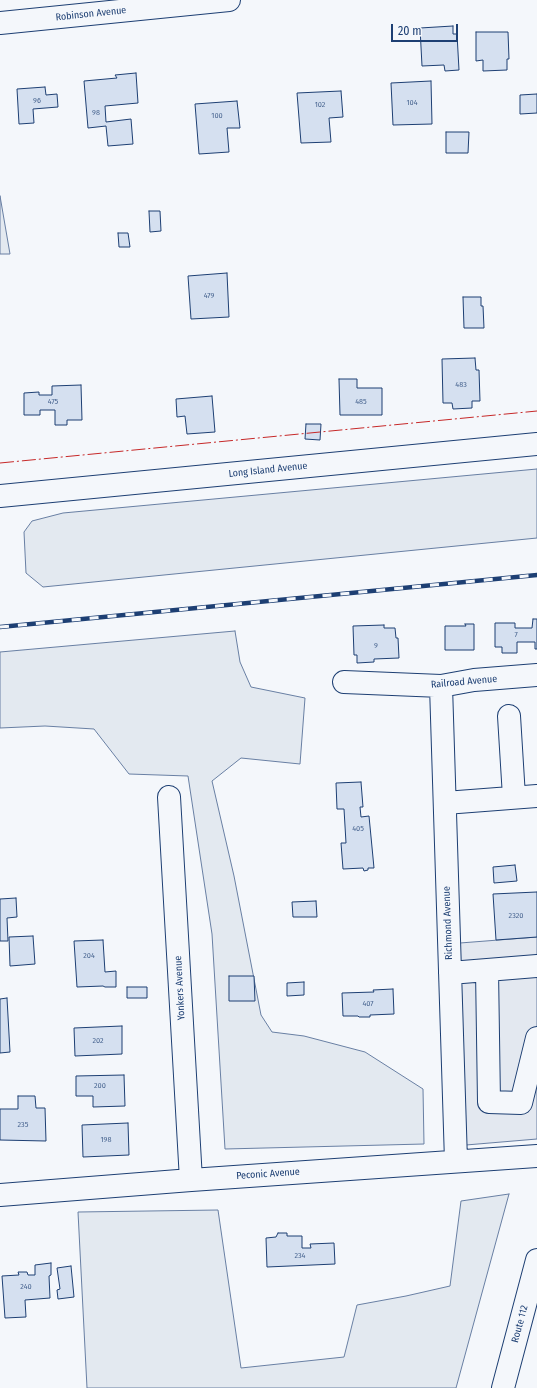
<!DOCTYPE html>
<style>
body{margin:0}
#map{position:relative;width:537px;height:1388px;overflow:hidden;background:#f4f7fb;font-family:"Fira Sans Condensed",sans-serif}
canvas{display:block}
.scale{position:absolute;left:391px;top:24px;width:67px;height:18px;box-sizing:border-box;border:2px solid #1d3f73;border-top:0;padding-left:5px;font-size:12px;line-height:14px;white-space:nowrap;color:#1d3f73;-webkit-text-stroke:3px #f4f7fb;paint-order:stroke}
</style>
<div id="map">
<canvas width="537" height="1388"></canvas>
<div class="scale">20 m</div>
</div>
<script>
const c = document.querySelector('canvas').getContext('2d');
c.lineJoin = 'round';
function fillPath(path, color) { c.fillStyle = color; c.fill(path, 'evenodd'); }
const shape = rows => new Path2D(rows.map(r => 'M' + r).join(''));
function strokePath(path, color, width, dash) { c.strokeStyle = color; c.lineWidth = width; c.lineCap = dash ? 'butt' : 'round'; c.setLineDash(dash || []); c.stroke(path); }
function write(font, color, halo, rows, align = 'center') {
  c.font = font + ' "Fira Sans Condensed",sans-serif'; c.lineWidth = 3; c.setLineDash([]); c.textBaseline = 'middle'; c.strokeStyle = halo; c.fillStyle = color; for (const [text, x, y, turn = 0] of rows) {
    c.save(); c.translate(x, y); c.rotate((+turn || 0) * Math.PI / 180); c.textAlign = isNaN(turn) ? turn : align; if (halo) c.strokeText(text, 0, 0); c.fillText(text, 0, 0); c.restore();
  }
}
const green = shape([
 [0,196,10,254,0,254,0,196],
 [537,469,537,538,43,587,26,573,24,532,32,521,63,513,537,469],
 [235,631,240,662,251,687,305,698,300,764,241,758,212,781,234,876,261,1015,272,1032,304,1036,365,1052,423,1089,424,1144,225,1149,212,934,188,776,129,774,94,729,45,726,0,728,0,652,235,631],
 [509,1194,456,1388,87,1388,78,1212,218,1210,241,1368,344,1357,357,1305,406,1296,450,1286,461,1201,509,1194]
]);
const parking = shape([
 [537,937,537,1139,466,1145,460,943,537,937]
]);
const building = shape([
 [453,26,453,34,457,34,459,70,445,71,444,65,422,66,420,28,453,26],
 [476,32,508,32,509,59,507,59,507,70,483,71,483,60,476,61,476,32],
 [136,73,138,103,105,106,106,122,131,119,133,144,108,146,106,126,88,128,84,81,117,78,115,75,136,73],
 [431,81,432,124,393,125,391,83,431,81],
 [45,87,46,95,57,94,58,107,33,109,34,123,19,124,17,89,45,87],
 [341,91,343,117,329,118,331,142,301,143,297,93,341,91],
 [537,94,537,113,520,114,520,95,537,94],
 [237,101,240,128,227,128,229,152,199,154,195,104,237,101],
 [446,132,469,132,468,153,446,153,446,132],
 [149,211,160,211,161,231,150,232,149,211],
 [118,233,128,233,130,247,119,247,118,233],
 [227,273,229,317,191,319,188,276,227,273],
 [463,297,481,297,481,306,483,306,484,328,464,328,463,297],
 [475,358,476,370,479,370,480,401,472,401,472,408,453,409,452,403,443,403,442,359,475,358],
 [339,379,357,379,357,388,382,388,382,415,340,415,339,379],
 [81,385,82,420,67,420,67,425,55,425,55,410,40,410,40,415,24,415,24,393,39,392,39,395,52,395,52,386,81,385],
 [212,396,215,432,187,434,185,416,177,417,176,399,212,396],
 [306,424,321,424,320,440,305,439,306,424],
 [533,619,537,619,537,649,535,649,535,642,517,642,517,653,502,653,502,647,495,647,495,623,515,623,515,628,532,628,533,619],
 [465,624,474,624,474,650,445,650,445,626,466,626,465,624],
 [384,625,384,628,395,628,396,638,398,638,399,658,374,659,374,662,357,663,357,655,354,655,353,626,384,625],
 [361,782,363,807,360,807,361,817,369,816,374,868,368,868,368,870,364,871,363,868,343,869,341,843,346,843,344,809,337,809,336,783,361,782],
 [515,865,517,881,494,883,493,867,515,865],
 [537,892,537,937,496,940,493,894,537,892],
 [16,898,17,917,7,918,8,941,0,941,0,899,16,898],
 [316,901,317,917,293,917,292,902,316,901],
 [33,936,35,964,10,966,9,937,33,936],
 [103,940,105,972,116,971,116,987,105,987,103,986,77,987,74,941,103,940],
 [229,976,254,976,255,1001,229,1001,229,976],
 [304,982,304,995,287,996,287,983,304,982],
 [127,987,147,987,147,998,127,998,127,987],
 [393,989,394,1014,370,1015,370,1017,359,1017,358,1016,343,1016,342,993,374,992,373,990,393,989],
 [7,998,10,1052,0,1053,0,999,7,998],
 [122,1026,122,1054,75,1056,74,1028,122,1026],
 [124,1075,125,1106,93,1107,93,1096,76,1096,76,1076,124,1075],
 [18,1096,35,1096,36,1108,45,1108,46,1141,0,1140,0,1109,18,1109,18,1096],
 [128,1123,129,1155,83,1157,82,1125,128,1123],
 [278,1233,287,1233,287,1236,302,1236,302,1248,311,1248,310,1244,334,1243,335,1264,267,1267,266,1238,276,1237,278,1233],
 [51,1263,51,1275,49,1276,50,1298,25,1300,26,1317,5,1318,2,1276,19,1275,18,1272,27,1272,28,1275,35,1275,35,1265,51,1263],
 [71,1266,74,1297,58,1299,57,1290,60,1289,57,1268,71,1266]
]);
const minor = shape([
 [0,23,229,0],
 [0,496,537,444],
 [344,682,441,686,474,680,537,675],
 [441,686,456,1161],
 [509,716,514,797],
 [169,797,191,1180],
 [445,803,537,796],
 [487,970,489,1102,521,1103,537,1038],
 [450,973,537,966],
 [0,1195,191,1180,537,1156]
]);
const major = shape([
 [503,1388,537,1260]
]);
const rail = shape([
 [0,627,537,575]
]);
const power = shape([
 [0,463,537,411]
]);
const numberNames = [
 ["96",37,101],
 ["104",412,103],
 ["102",320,105],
 ["98",96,113],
 ["100",217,116],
 ["479",209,296],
 ["483",461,385],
 ["475",53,402],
 ["485",361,402],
 ["7",516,635],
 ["9",376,646],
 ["405",358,829],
 ["2320",516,916],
 ["204",89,956],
 ["407",368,1004],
 ["202",98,1041],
 ["200",100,1086],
 ["235",23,1125],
 ["198",106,1140],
 ["234",300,1256],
 ["240",26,1287]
];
const streetNames = [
 ["Robinson Avenue",91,14,-6],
 ["Long Island Avenue",268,470,-6],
 ["Railroad Avenue",464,682,-5],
 ["Richmond Avenue",448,923,-92],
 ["Yonkers Avenue",180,988,-93],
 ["Peconic Avenue",268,1174,-4],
 ["Route 112",520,1324,-75]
];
fillPath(green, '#e3e9f0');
strokePath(green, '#687fa3', 1);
fillPath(parking, '#e3e8f0');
strokePath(parking, '#687fa3', 1);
fillPath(building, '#d5e0f0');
strokePath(building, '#1d3f73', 1);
strokePath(minor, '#1d3f73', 24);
strokePath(major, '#1d3f73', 24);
strokePath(minor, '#f4f7fb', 22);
strokePath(major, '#f4f7fb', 22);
strokePath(rail, '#1d3f73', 4.5);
strokePath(rail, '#f4f7fb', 3, [9]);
strokePath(power, '#c62828', 1, [14, 3, 2, 3]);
write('8px', '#4b6792', null, numberNames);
write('10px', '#1d3f73', '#f4f7fb', streetNames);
</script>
